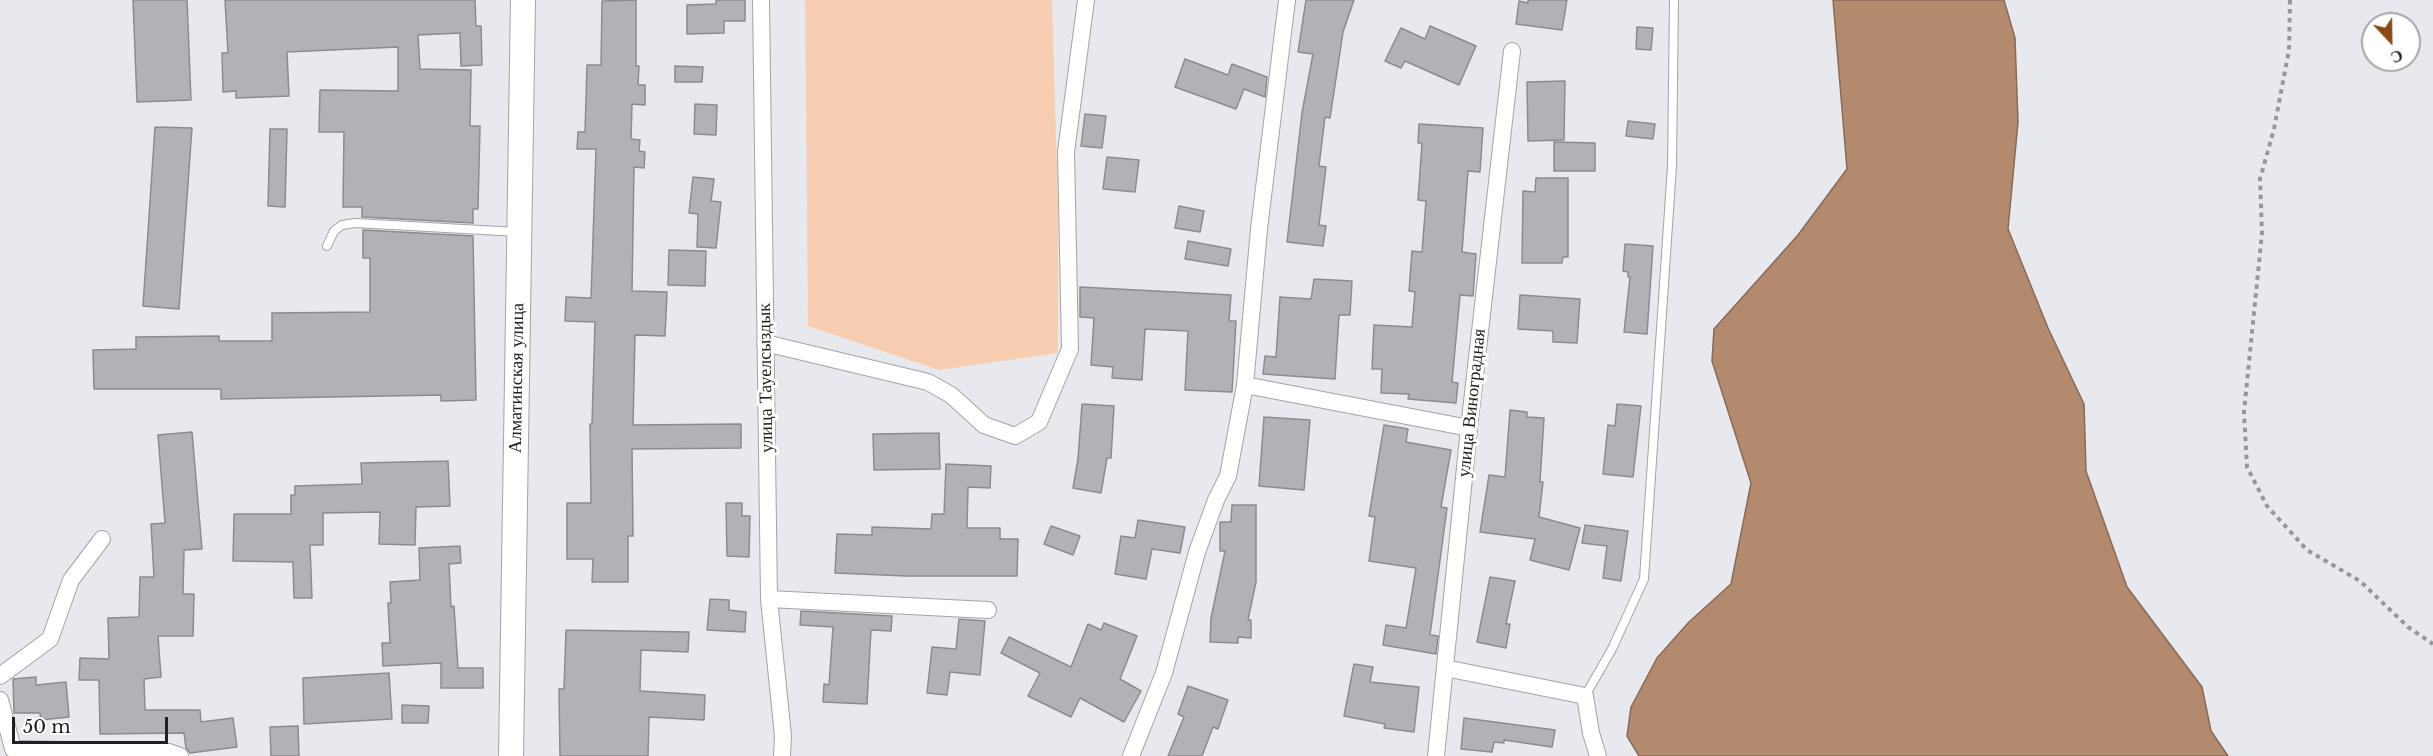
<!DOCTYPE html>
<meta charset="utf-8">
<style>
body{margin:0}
#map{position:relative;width:2433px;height:756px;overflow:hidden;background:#e8e9ee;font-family:"Libre Baskerville",serif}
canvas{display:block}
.north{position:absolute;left:2361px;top:12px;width:60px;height:60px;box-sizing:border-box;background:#fff;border:2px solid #a6a6a7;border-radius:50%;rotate:158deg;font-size:16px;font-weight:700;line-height:24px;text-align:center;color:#202022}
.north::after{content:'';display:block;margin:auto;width:21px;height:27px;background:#8a4a13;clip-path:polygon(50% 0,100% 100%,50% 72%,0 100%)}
.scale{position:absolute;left:12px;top:717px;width:156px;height:27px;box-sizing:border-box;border:3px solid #202022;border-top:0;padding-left:8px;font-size:18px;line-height:21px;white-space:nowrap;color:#202022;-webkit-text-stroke:4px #fff;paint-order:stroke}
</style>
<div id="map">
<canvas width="2433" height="756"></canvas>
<div class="north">С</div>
<div class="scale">50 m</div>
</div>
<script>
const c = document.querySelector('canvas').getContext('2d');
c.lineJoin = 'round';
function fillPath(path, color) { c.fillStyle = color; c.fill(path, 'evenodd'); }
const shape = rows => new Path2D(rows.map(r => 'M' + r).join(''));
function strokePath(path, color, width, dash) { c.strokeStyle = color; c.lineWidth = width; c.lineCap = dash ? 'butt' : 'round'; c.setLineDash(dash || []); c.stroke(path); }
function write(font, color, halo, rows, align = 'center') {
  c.font = font + ' "Libre Baskerville",serif'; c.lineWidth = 6; c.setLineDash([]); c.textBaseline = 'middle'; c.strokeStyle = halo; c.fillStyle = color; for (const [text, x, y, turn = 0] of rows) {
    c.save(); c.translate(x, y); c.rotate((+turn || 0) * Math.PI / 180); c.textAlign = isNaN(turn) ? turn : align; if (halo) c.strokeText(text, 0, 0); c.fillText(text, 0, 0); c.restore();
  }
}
const green = shape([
 [805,0,1052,0,1058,205,1058,353,939,370,808,326]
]);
const water = shape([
 [1833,0,2004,0,2015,38,2018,122,2008,229,2048,328,2084,404,2086,471,2127,587,2202,687,2211,731,2228,756,1639,756,1627,736,1631,707,1657,658,1689,622,1731,584,1751,483,1712,361,1714,329,1798,235,1847,169,1833,0]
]);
const building = shape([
 [133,0,187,0,191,100,137,102,133,0],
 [225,0,475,0,476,26,481,26,482,65,461,66,460,33,418,35,420,69,471,70,470,126,480,126,478,209,473,209,473,223,362,217,362,207,343,207,344,132,319,132,320,90,398,91,398,47,287,52,289,96,236,98,236,91,223,92,222,53,228,53,225,0],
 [636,0,636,66,639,66,638,85,645,85,645,105,632,104,631,139,640,140,639,151,645,152,644,168,634,167,632,291,667,292,665,336,635,335,633,425,741,424,741,448,632,449,633,536,628,536,628,582,592,582,593,559,567,559,567,503,591,503,590,424,592,424,595,322,565,321,566,297,591,298,596,149,577,149,578,132,585,132,587,65,601,65,602,1,636,0],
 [716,0,745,0,745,21,724,21,724,33,687,34,687,5,716,4,716,0],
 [1306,0,1354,0,1343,32,1330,118,1325,117,1319,166,1326,167,1319,225,1326,226,1323,246,1287,242,1302,113,1313,54,1298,52,1306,0],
 [1528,0,1567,0,1562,30,1516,24,1519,1,1528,3,1528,0],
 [1430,26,1476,46,1459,85,1405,61,1401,68,1385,61,1401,28,1425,39,1430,26],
 [1637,27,1653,28,1651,50,1636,49,1637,27],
 [1185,59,1228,75,1232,64,1267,77,1265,97,1244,89,1236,109,1175,87,1185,59],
 [675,66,703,67,702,82,675,82,675,66],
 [1565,81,1564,140,1528,141,1527,82,1565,81],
 [695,104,717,105,716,135,694,134,695,104],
 [1085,114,1106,116,1102,148,1081,146,1085,114],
 [1628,121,1655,124,1653,139,1626,136,1628,121],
 [1419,124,1483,128,1480,172,1468,171,1462,252,1476,254,1473,296,1460,295,1452,382,1458,383,1456,403,1408,399,1409,394,1381,393,1382,369,1372,369,1374,325,1412,327,1415,292,1409,291,1412,251,1422,252,1426,201,1418,200,1422,143,1418,143,1419,124],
 [155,127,192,128,179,309,143,306,155,127],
 [270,129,287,129,285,207,268,206,270,129],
 [1554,142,1595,143,1595,171,1554,171,1554,142],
 [1107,157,1139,160,1135,192,1103,189,1107,157],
 [693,177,714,179,711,201,721,202,716,248,697,247,698,214,689,213,693,177],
 [1536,178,1568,178,1568,257,1563,257,1562,263,1522,263,1523,191,1535,192,1536,178],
 [1179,206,1204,211,1200,232,1175,228,1179,206],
 [363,230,473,236,476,400,441,401,441,395,221,399,221,389,94,389,93,350,136,349,136,337,219,336,219,341,272,341,272,313,370,312,370,258,363,258,363,230],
 [1188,241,1231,249,1228,266,1185,259,1188,241],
 [1625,244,1653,246,1647,334,1624,332,1630,277,1628,277,1628,272,1623,271,1625,244],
 [669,250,706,251,705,286,668,285,669,250],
 [1314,279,1352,281,1350,315,1339,315,1335,379,1263,374,1265,356,1276,357,1280,297,1311,299,1314,279],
 [1080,287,1231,295,1229,321,1236,321,1232,392,1185,390,1188,331,1145,329,1142,380,1112,378,1113,367,1091,365,1094,318,1080,317,1080,287],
 [1520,295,1580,299,1577,343,1553,342,1553,331,1518,329,1520,295],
 [1082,404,1114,406,1111,458,1107,458,1101,493,1073,488,1078,459,1082,404],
 [1617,404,1641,406,1633,477,1603,474,1608,425,1615,426,1617,404],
 [1510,410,1527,412,1527,417,1544,418,1540,482,1543,482,1539,517,1580,528,1569,570,1530,560,1535,539,1480,532,1489,475,1505,477,1510,410],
 [1264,417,1310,420,1304,490,1259,486,1264,417],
 [1384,425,1408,429,1406,442,1451,450,1441,507,1447,508,1430,635,1438,636,1436,654,1383,645,1386,625,1406,628,1416,568,1369,561,1375,517,1369,516,1384,425],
 [192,432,202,549,184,550,183,594,194,594,193,636,158,636,161,677,144,679,145,710,200,710,201,722,233,718,237,747,190,753,186,748,184,733,100,734,99,680,79,680,80,658,109,659,108,618,139,617,140,577,154,577,151,524,165,523,158,435,192,432],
 [939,433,940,469,874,470,873,434,939,433],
 [448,461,450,506,416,507,415,545,379,544,380,512,323,513,323,545,310,545,312,598,294,598,293,562,233,561,234,514,291,514,291,495,295,495,295,486,362,484,361,463,448,461],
 [946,464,991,466,990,488,968,487,967,528,1000,528,1000,539,1018,539,1017,576,906,576,835,573,837,534,872,535,872,527,931,529,932,514,944,514,946,464],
 [726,503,742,503,742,516,750,516,749,557,727,556,726,503],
 [1232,505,1256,505,1256,582,1248,620,1251,620,1251,638,1238,637,1238,643,1210,642,1211,618,1225,551,1220,551,1220,522,1231,522,1232,505],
 [1138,520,1185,527,1180,553,1152,549,1146,579,1115,574,1121,536,1135,538,1138,520],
 [1585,525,1628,531,1621,581,1603,578,1607,546,1582,543,1585,525],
 [1051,526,1080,536,1073,555,1044,544,1051,526],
 [460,546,461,563,449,564,451,607,454,606,458,668,483,668,483,688,441,688,441,663,383,666,382,643,390,643,388,603,391,603,390,582,420,580,419,548,460,546],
 [1490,577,1515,581,1506,624,1510,624,1506,648,1477,642,1490,577],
 [710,599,729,600,729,610,746,612,745,632,707,630,710,599],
 [801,611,892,616,891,631,871,630,867,704,823,702,824,684,829,685,833,627,800,625,801,611],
 [959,619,985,621,980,675,950,672,947,695,927,693,932,647,956,649,959,619],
 [1104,623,1137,636,1120,679,1141,691,1124,722,1080,698,1071,717,1028,696,1040,673,1001,653,1009,637,1071,667,1088,624,1101,630,1104,623],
 [566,630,689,632,688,652,641,650,640,691,705,695,704,720,649,717,648,756,560,756,559,689,564,689,566,630],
 [1354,664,1373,667,1370,682,1419,687,1414,732,1384,728,1385,724,1344,716,1354,664],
 [389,673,392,719,304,724,303,678,389,673],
 [36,677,36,685,66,682,69,717,41,720,40,713,14,713,13,679,36,677],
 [1188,686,1228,700,1218,729,1213,727,1202,756,1168,756,1184,717,1178,714,1188,686],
 [402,705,429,706,428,723,402,723,402,705],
 [1464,718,1555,730,1552,747,1504,740,1504,743,1494,742,1492,752,1461,749,1464,718],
 [298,726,299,756,271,756,270,727,298,726]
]);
const path = shape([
 [2290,0,2289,50,2274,129,2260,179,2262,233,2244,412,2247,467,2267,506,2307,550,2360,581,2408,627,2433,644]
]);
const service = shape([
 [327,246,334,231,342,225,355,223,518,232],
 [1585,696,1612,649,1644,579,1672,166,1674,0]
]);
const minor = shape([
 [761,0,769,599,783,736,782,756],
 [765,343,928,382,951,395,984,425,1015,436,1039,422,1070,349,1066,152,1086,0],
 [1245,385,1469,428],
 [769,599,988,610],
 [1445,668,1585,696,1591,733,1598,756],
 [0,676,50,639,71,580,102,539],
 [0,700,13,749,169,752,180,756],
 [1131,756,1164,673,1197,552,1216,500,1228,476,1245,385,1259,229,1287,0],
 [1436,756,1469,428,1512,51]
]);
const secondary = shape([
 [511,756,523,0]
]);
const streetNames = [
 ["Алматинская улица",517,378,-89],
 ["улица Тауелсыздык",766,378,-91],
 ["улица Виноградная",1472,403,-84]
];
fillPath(green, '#f7ceb2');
fillPath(water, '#b48a6e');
strokePath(water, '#886a57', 1.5);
fillPath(building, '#b1b1b6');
strokePath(building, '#8b8b90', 1.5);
strokePath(service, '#a3a3a8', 10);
strokePath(minor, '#a3a3a8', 18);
strokePath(secondary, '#a3a3a8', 26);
strokePath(path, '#97979b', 4, [4.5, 4.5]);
strokePath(service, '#fff', 8);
strokePath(minor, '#fff', 16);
strokePath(secondary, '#fff', 24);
write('18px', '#202022', '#fff', streetNames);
</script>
